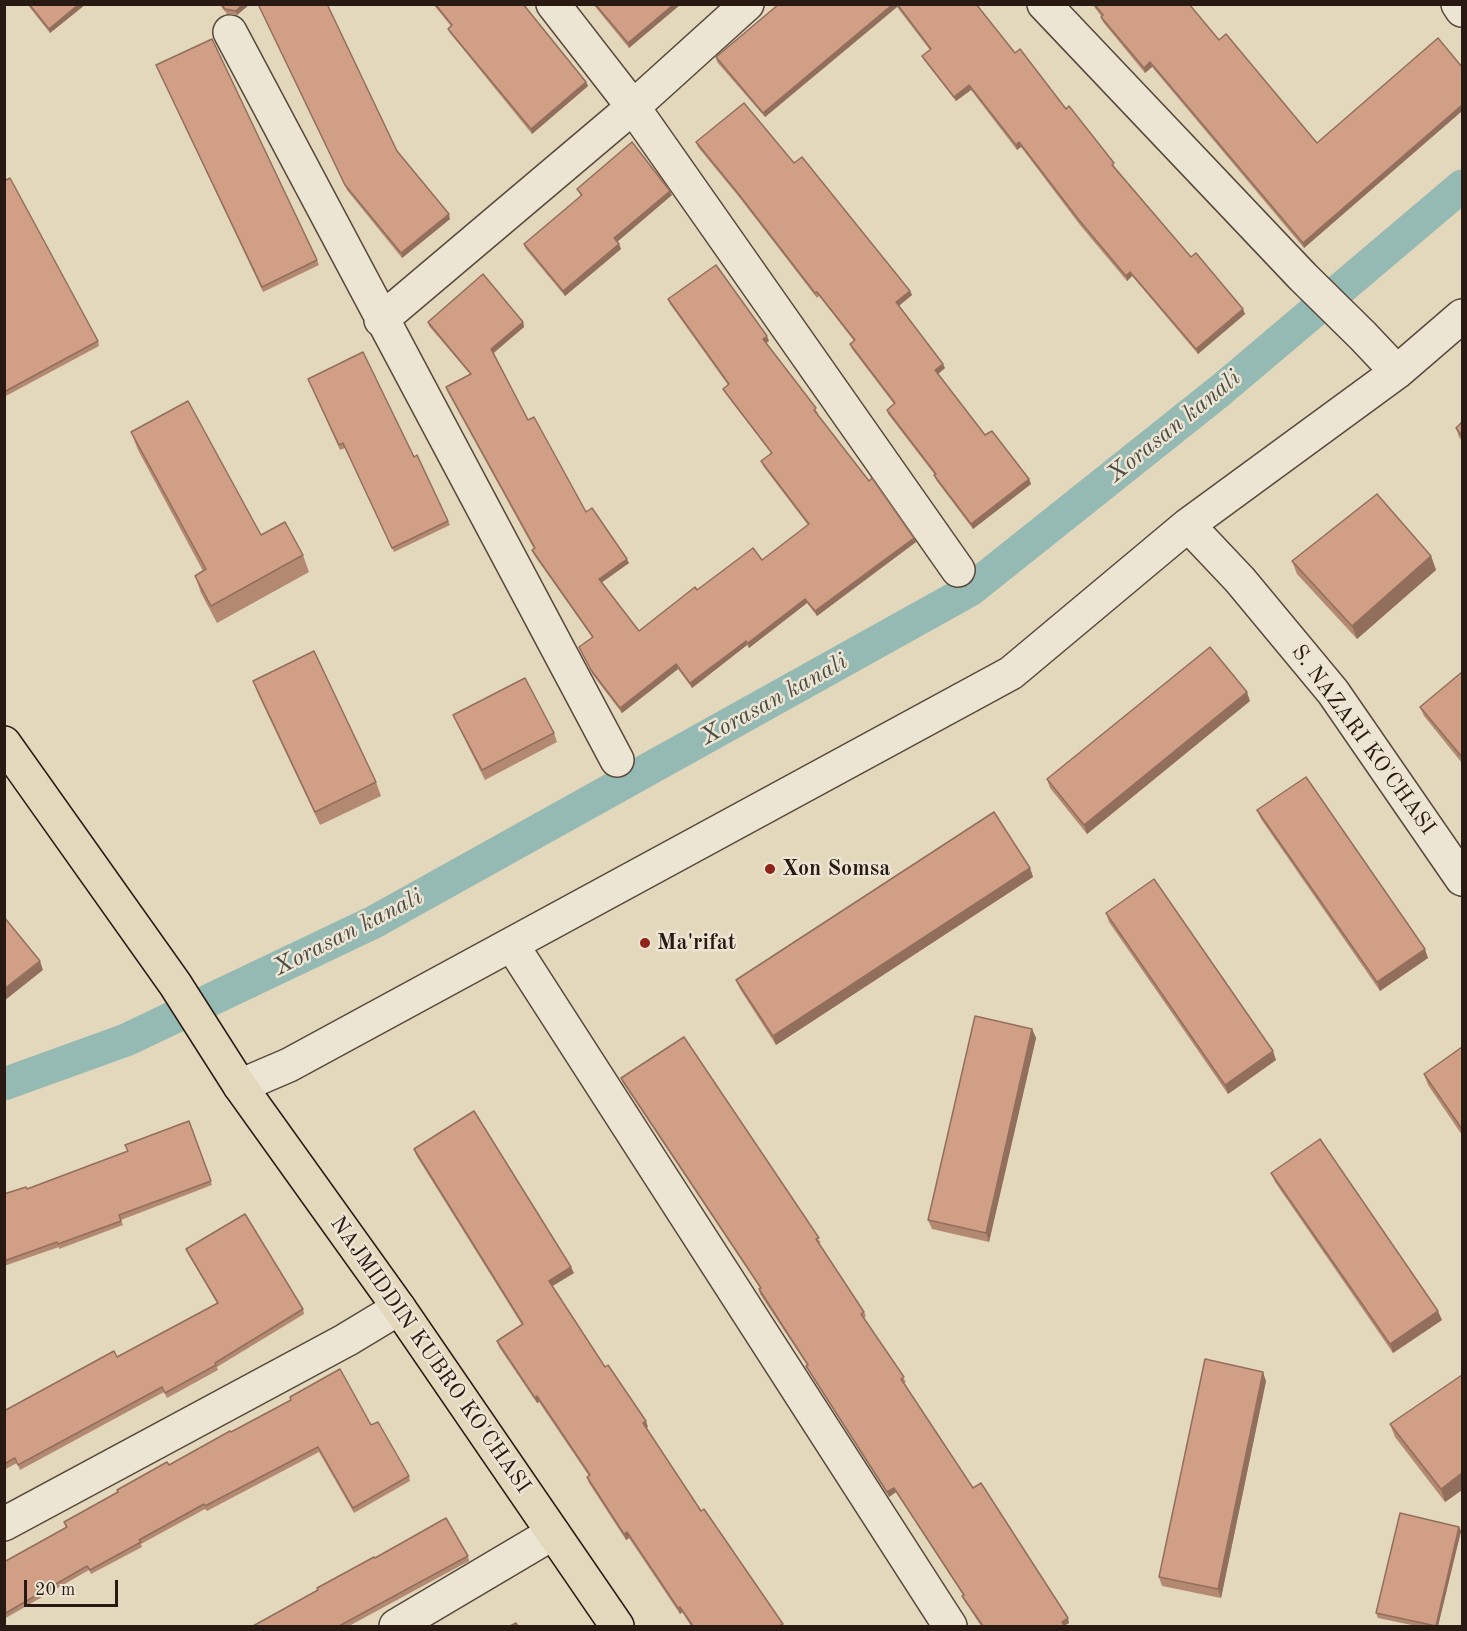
<!DOCTYPE html>
<style>
body{margin:0}
#map{position:relative;width:1467px;height:1631px;overflow:hidden;background:#e3d7bc;font-family:"Old Standard TT",serif}
canvas{display:block}
.frame{position:absolute;inset:0;border:6px solid #281a12;pointer-events:none}
.scale{position:absolute;left:24px;top:1580px;width:94px;height:27px;box-sizing:border-box;border:3px solid #281a12;border-top:0;padding-left:8px;font-size:18px;line-height:21px;white-space:nowrap;color:#281a12;-webkit-text-stroke:4px #ede5d3;paint-order:stroke}
</style>
<div id="map">
<canvas width="1467" height="1631"></canvas>
<div class="frame"></div>
<div class="scale">20 m</div>
</div>
<script>
const c = document.querySelector('canvas').getContext('2d');
c.lineJoin = 'round';
const shape = rows => new Path2D(rows.map(r => 'M' + r).join(''));
function strokePath(path, color, width, dash) { c.strokeStyle = color; c.lineWidth = width; c.lineCap = dash ? 'butt' : 'round'; c.setLineDash(dash || []); c.stroke(path); }
function fillPath(path, color) { c.fillStyle = color; c.fill(path, 'evenodd'); }
function write(font, color, halo, rows, align = 'center') {
  c.font = font + ' "Old Standard TT",serif'; c.lineWidth = 5; c.setLineDash([]); c.textBaseline = 'middle'; c.strokeStyle = halo; c.fillStyle = color; for (const [text, x, y, turn = 0] of rows) {
    c.save(); c.translate(x, y); c.rotate((+turn || 0) * Math.PI / 180); c.textAlign = isNaN(turn) ? turn : align; if (halo) c.strokeText(text, 0, 0); c.fillText(text, 0, 0); c.restore();
  }
}
const canal = shape([
 [4,1084,126,1040,374,922,970,590,1221,390,1462,186]
]);
const minor = shape([
 [553,4,633,107,958,570],
 [1044,4,1303,277,1363,336,1397,372],
 [1458,4,1462,10],
 [230,32,617,760],
 [381,320,633,107,747,4],
 [1188,525,1240,580,1333,692,1462,879],
 [512,945,950,1626],
 [240,1086,289,1065,1011,673,1188,525,1397,372,1462,316],
 [4,1524,346,1340,399,1308],
 [396,1626,553,1533]
]);
const primary = shape([
 [4,743,175,984,240,1086,399,1308,617,1626]
]);
const wall = shape([
 [27,4,86,4,50,33],
 [219,4,250,4,237,15,227,14],
 [258,4,327,4,397,151,450,219,402,258,347,190],
 [433,4,523,4,586,82,588,86,532,134,450,33,448,29,451,26],
 [593,4,681,4,629,48],
 [779,4,976,4,1015,53,1066,109,1191,257,1245,314,1198,354,1132,276,1127,281,1080,225,1021,147,1017,150,971,90,956,101,924,60,922,56,930,50,897,7,765,117,717,62,716,57],
 [1092,4,1189,4,1219,40,1317,143,1462,67,1462,111,1304,248,1152,67,1145,73,1103,22,1101,17,1102,17],
 [156,65,317,260,319,265,263,292],
 [696,142,794,163,910,291,912,295,899,306,945,368,938,374,985,435,1029,479,1031,484,973,529,936,480,934,475,935,475,888,414,887,410,894,404,852,349,850,344,854,341,819,296,817,298,739,197,698,147],
 [4,181,98,341,99,346,4,397],
 [577,189,672,195,617,241,621,249,565,296,525,248,524,244,581,196],
 [668,299,769,341,766,343,818,413,817,414,914,538,916,542,817,616,807,603,749,648,747,645,692,688,678,669,622,713,593,675,581,652,579,647,592,637,534,555,532,550,534,549,447,391,446,387,470,374,429,326,428,322,523,322,524,327,494,353,528,420,586,512,629,563,602,582,639,631,697,590,762,560,808,525,763,466,761,461,771,453,725,393,723,389,728,385,670,304],
 [308,379,448,521,450,525,394,552,345,448,340,450],
 [1462,422,1462,441,1459,437,1456,428],
 [131,432,261,535,303,555,309,572,217,623,201,593,195,576,203,571,138,450],
 [1431,556,1436,570,1357,639,1297,574,1292,561],
 [1462,672,1462,763,1424,716,1420,707],
 [253,681,376,782,381,796,320,825,258,694],
 [1250,701,1087,834,1050,788,1047,779],
 [453,715,554,733,557,742,485,780,457,724],
 [1257,810,1428,958,1380,991,1261,819],
 [1030,868,1033,877,776,1045,740,989,736,980],
 [1106,913,1276,1060,1228,1094,1109,922],
 [1032,1029,1036,1038,989,1242,932,1229,928,1220],
 [1462,1047,1462,1135,1428,1085,1424,1074],
 [621,1078,821,1242,819,1243,864,1312,866,1316,864,1318,906,1382,904,1383,973,1488,1069,1623,1064,1626,981,1626,964,1600,962,1596,963,1595,896,1492,889,1497,808,1370,806,1366,807,1365,760,1294,759,1289,760,1288,623,1083],
 [189,1121,212,1185,121,1220,123,1225,59,1249,59,1247,4,1266,4,1194,27,1189,128,1151],
 [414,1149,574,1273,552,1286,605,1367,648,1427,646,1428,701,1511,784,1626,691,1626,682,1612,680,1614,629,1538,626,1540,589,1483,587,1477,589,1476,539,1402,537,1403,499,1347,497,1341,522,1325,416,1155],
 [1271,1173,1442,1320,1393,1353,1275,1182],
 [186,1249,303,1309,304,1314,217,1367,218,1370,167,1398,164,1392,20,1470,17,1463,4,1470,4,1411,117,1357,217,1303,188,1254],
 [1462,1375,1462,1490,1445,1502,1395,1437,1390,1424],
 [1266,1381,1221,1598,1162,1586,1159,1577],
 [371,1425,409,1476,410,1481,354,1513,319,1452,207,1511,205,1509,141,1544,142,1547,91,1574,89,1570,4,1619,4,1562,66,1528,64,1522,169,1465,231,1432],
 [1459,1527,1461,1531,1438,1626,1416,1626,1378,1618,1376,1613],
 [468,1556,469,1561,349,1626,253,1626,375,1558]
]);
const shadedWall = shape([
 [79,4,86,4,50,33,49,29],
 [243,4,250,4,237,15,236,11],
 [674,4,681,4,629,48,628,43],
 [893,4,896,4,897,7,765,117,763,113],
 [1150,62,1152,67,1145,73,1144,68],
 [586,82,588,86,532,134,531,129],
 [969,85,971,90,956,101,954,97],
 [1462,105,1462,111,1304,248,1303,243],
 [1019,142,1021,147,1017,150,1016,145],
 [670,191,672,195,616,243,614,238],
 [449,214,450,219,402,258,401,253],
 [619,244,621,249,565,296,563,291],
 [1130,272,1132,276,1127,281,1126,276],
 [910,291,912,295,897,307,896,302],
 [1243,309,1245,314,1198,354,1196,349],
 [523,322,524,327,493,353,491,349],
 [767,336,769,341,765,344,763,339],
 [943,364,945,368,937,375,935,370],
 [1029,479,1031,484,973,529,971,524],
 [914,538,916,542,817,616,815,611],
 [1431,556,1436,570,1357,639,1352,626],
 [627,559,629,563,601,583,599,579],
 [805,599,807,603,749,648,748,643],
 [746,641,747,645,692,688,690,683],
 [676,664,678,669,622,713,620,708],
 [1247,692,1250,701,1087,834,1084,825],
 [1030,868,1033,877,776,1045,773,1036],
 [1425,949,1428,958,1380,991,1377,982],
 [40,961,43,970,4,1001,4,989],
 [1032,1029,1036,1038,989,1242,986,1233],
 [1273,1051,1276,1060,1228,1094,1225,1085],
 [571,1267,574,1273,551,1287,549,1281],
 [1438,1311,1442,1320,1393,1353,1390,1344],
 [1263,1372,1266,1381,1221,1598,1218,1589],
 [537,1396,539,1402,537,1403,535,1398],
 [646,1421,648,1427,645,1429,643,1423],
 [1462,1473,1462,1490,1445,1502,1441,1489],
 [894,1488,896,1492,889,1497,887,1492],
 [1459,1527,1461,1531,1438,1626,1436,1626],
 [627,1532,629,1538,626,1540,624,1534],
 [680,1607,682,1612,680,1614,678,1608],
 [1068,1618,1069,1623,1063,1626,1062,1622]
]);
const building = shape([
 [29,4,79,4,49,29,29,4],
 [221,4,243,4,236,11,225,9,221,4],
 [258,4,327,4,397,151,449,214,401,253,345,185,258,4],
 [435,4,523,4,586,82,531,129,448,29,452,25,435,4],
 [595,4,674,4,628,43,595,4],
 [779,4,893,4,763,113,716,57,779,4],
 [897,4,976,4,1015,53,1020,49,1066,109,1069,106,1114,163,1112,165,1191,257,1196,253,1243,309,1196,349,1130,272,1126,276,1079,220,1019,142,1016,145,969,85,954,97,922,56,931,49,897,4],
 [1094,4,1189,4,1219,40,1226,34,1317,143,1438,38,1462,67,1462,105,1303,243,1150,62,1144,68,1101,17,1103,15,1094,4],
 [212,39,317,260,262,287,156,65,212,39],
 [744,103,794,163,802,157,910,291,896,302,943,364,935,370,985,435,992,431,1029,479,971,524,934,475,936,474,887,410,895,403,850,344,855,340,817,292,815,293,737,192,696,142,744,103],
 [632,142,670,191,614,238,619,244,563,291,524,244,582,195,577,189,632,142],
 [10,178,98,341,4,392,4,181,10,178],
 [716,265,767,336,763,339,816,408,814,410,869,481,872,478,914,538,815,611,805,599,748,643,746,641,690,683,676,664,620,708,591,670,579,647,593,637,532,550,535,548,446,387,471,374,428,322,483,274,523,322,491,349,528,420,534,417,586,512,592,508,627,559,599,579,639,631,695,587,697,590,753,548,762,560,809,524,761,461,772,453,723,389,729,384,668,299,716,265],
 [363,352,414,457,417,455,448,521,392,548,343,443,339,445,308,379,363,352],
 [188,401,261,535,285,522,303,555,211,606,195,576,206,569,131,432,188,401],
 [1462,422,1462,436,1456,428,1462,422],
 [1377,494,1431,556,1352,626,1292,561,1377,494],
 [1210,647,1247,692,1084,825,1047,779,1210,647],
 [314,651,376,782,315,812,253,681,314,651],
 [1462,672,1462,757,1420,707,1462,672],
 [525,678,554,733,482,770,453,715,525,678],
 [1306,777,1425,949,1377,982,1257,810,1306,777],
 [994,812,1030,868,773,1036,736,980,994,812],
 [1154,879,1273,1051,1225,1085,1106,913,1154,879],
 [4,917,40,961,4,989,4,917],
 [975,1016,1032,1029,986,1233,928,1220,975,1016],
 [684,1037,819,1238,816,1239,864,1312,861,1314,904,1377,901,1379,973,1488,981,1483,1068,1618,1062,1622,1064,1626,983,1626,962,1596,964,1595,894,1488,887,1492,806,1366,808,1365,759,1289,761,1288,621,1078,684,1037],
 [1462,1047,1462,1129,1424,1074,1462,1047],
 [474,1111,571,1267,549,1281,605,1367,608,1365,646,1421,643,1423,701,1511,704,1509,783,1624,779,1626,693,1626,680,1607,678,1608,627,1532,624,1534,587,1477,590,1475,537,1396,535,1398,497,1341,523,1324,414,1149,474,1111],
 [189,1121,211,1181,119,1215,121,1221,58,1244,57,1242,4,1261,4,1194,26,1187,27,1189,128,1151,125,1145,189,1121],
 [1320,1139,1438,1311,1390,1344,1271,1173,1320,1139],
 [245,1214,303,1309,215,1363,216,1365,165,1393,162,1387,18,1465,15,1458,4,1464,4,1411,114,1351,117,1357,218,1303,186,1249,245,1214],
 [1205,1359,1263,1372,1218,1589,1159,1577,1205,1359],
 [340,1369,371,1425,378,1422,409,1476,353,1508,318,1447,205,1506,204,1504,139,1540,141,1542,90,1570,87,1566,4,1614,4,1562,67,1527,64,1522,118,1492,117,1490,167,1462,169,1465,230,1431,231,1432,291,1400,290,1397,340,1369],
 [1462,1375,1462,1473,1441,1489,1390,1424,1462,1375],
 [1400,1513,1459,1527,1436,1626,1376,1613,1400,1513],
 [446,1518,468,1556,339,1626,253,1626,318,1590,317,1588,374,1557,375,1558,446,1518],
 [516,1623,518,1626,510,1626,516,1623]
]);
const markers = [
 [770,869,6,"#8f2418"],
 [645,943,6,"#8f2418"]
];
const streetNames = [
 ["S. NAZARI KO'CHASI",1363,740,54],
 ["NAJMIDDIN KUBRO KO'CHASI",430,1355,55]
];
const poiNames = [
 ["Xon Somsa",782,869],
 ["Ma'rifat",657,943]
];
const waterNames = [
 ["Xorasan kanali",1174,427,-39],
 ["Xorasan kanali",774,700,-29],
 ["Xorasan kanali",348,933,-27]
];
strokePath(canal, '#95b9b3', 33);
strokePath(minor, '#57493c', 36);
strokePath(primary, '#281a12', 36);
strokePath(minor, '#ede5d3', 33);
strokePath(primary, '#e3d7bc', 33);
fillPath(wall, '#b48972');
fillPath(shadedWall, '#926f5d');
fillPath(building, '#d19f85');
strokePath(building, '#926f5d', 1.5);
for (const [x, y, r, color] of markers) { const dot = new Path2D(); dot.arc(x, y, r, 0, 2 * Math.PI); c.fillStyle = color; c.fill(dot); strokePath(dot, '#ede5d3', 2); }
write('22px', '#281a12', '#ede5d3', streetNames);
write('bold 22px', '#281a12', '#ede5d3', poiNames, 'left');
write('italic 24px', '#494a42', '#ede5d3', waterNames);
</script>
